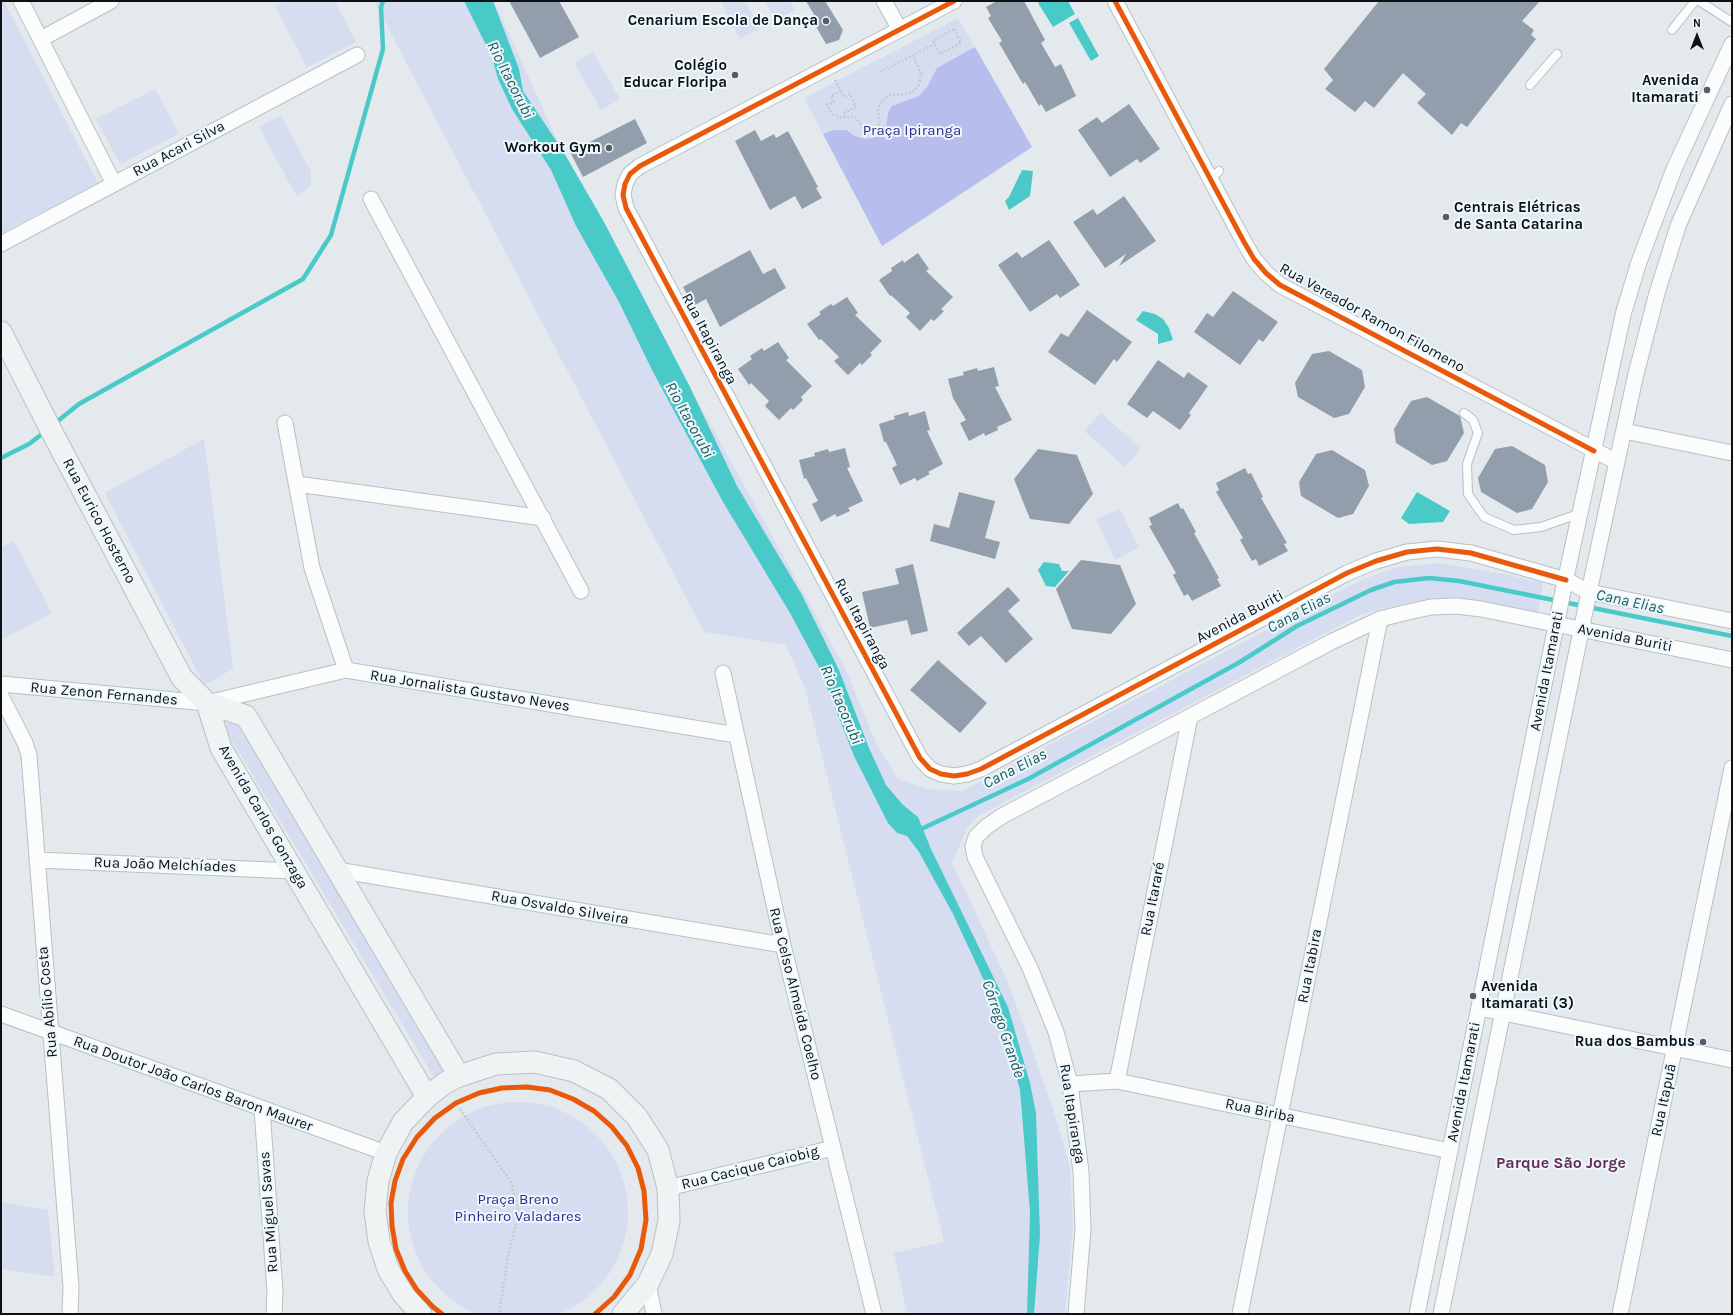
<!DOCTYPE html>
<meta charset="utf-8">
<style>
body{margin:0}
#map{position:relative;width:1733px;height:1315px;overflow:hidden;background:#e3e9ec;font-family:Karla,sans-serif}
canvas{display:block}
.frame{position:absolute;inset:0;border:2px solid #0d1113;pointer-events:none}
.north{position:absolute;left:1677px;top:16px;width:40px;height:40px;-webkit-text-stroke:3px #ecf7fe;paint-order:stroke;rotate:0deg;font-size:11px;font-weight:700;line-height:16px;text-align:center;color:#0d1113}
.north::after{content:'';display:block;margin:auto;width:14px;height:18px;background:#0d1113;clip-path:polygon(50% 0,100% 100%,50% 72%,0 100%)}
</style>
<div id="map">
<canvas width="1733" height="1315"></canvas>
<div class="frame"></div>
<div class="north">N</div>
</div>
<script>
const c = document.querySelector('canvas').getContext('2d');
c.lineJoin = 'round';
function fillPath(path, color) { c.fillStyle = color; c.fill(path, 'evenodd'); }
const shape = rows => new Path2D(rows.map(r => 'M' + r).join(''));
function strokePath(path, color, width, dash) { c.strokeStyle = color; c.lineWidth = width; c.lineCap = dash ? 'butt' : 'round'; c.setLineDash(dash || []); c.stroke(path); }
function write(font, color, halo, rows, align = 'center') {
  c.font = font + ' Karla,sans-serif'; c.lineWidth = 4; c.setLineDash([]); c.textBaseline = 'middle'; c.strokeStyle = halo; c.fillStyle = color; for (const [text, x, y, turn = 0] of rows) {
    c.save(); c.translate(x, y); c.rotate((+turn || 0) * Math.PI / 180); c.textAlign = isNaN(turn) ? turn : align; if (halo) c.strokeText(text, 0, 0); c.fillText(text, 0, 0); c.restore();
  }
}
const green = shape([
 [1,1,4,1,98,183,1,234],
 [285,1,335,1,356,42,307,67,275,6],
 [374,1,494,1,573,175,846,670,876,743,898,779,929,789,962,791,1359,581,1398,567,1440,563,1509,575,1543,583,1538,614,1468,601,1438,598,1401,604,1360,615,978,816,968,827,952,862,1009,985,1053,1109,1070,1167,1073,1226,1065,1314,907,1314,894,1253,944,1242,805,688,786,645,704,632],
 [720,1,745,1,760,28,740,39],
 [765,1,790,1,795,10,776,21],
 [958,18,1032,147,882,246,804,98],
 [593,52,620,99,601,110,574,63],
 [155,89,179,134,120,164,96,119],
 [281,115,311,172,311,185,297,197,259,127],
 [1101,413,1141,448,1125,467,1084,431],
 [204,439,233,669,204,685,105,493],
 [1120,509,1139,548,1115,560,1096,519],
 [14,541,52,613,1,640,1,548],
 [232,721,236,722,446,1069,434,1077,225,729,227,724],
 '408 1212a110 110 0 1 1 220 0a110 110 0 1 1-220 0Z',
 [1,1202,48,1210,55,1277,1,1269]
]);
const forest = shape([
 [975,47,1032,147,882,246,823,134,834,130,846,130,855,136,865,139,878,137,886,130,888,113,892,106,919,96,927,87,937,68]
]);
const water = shape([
 [464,1,493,1,519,69,523,91,563,151,604,222,689,385,737,486,802,595,839,670,869,748,886,785,903,805,918,817,931,849,1008,1007,1030,1083,1036,1113,1040,1235,1034,1314,1027,1314,1030,1212,1020,1090,1007,1043,988,989,953,914,919,852,907,836,897,833,888,823,854,756,819,667,790,613,723,502,652,370,619,302,576,226,551,170,512,109,498,79,492,57],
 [1041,1,1068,1,1075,14,1053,27,1038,3],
 [1078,18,1099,56,1091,61,1069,23],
 [1022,170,1033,171,1030,196,1009,210,1005,201,1009,197],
 [1143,311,1155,314,1163,319,1169,328,1173,340,1158,344,1158,334,1136,320],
 [1417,492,1450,511,1443,522,1409,524,1401,518],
 [1044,562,1059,564,1062,571,1069,571,1055,587,1046,586,1038,570]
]);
const stream = shape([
 [54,424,79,404,303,279,331,235,383,49,381,7,383,1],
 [1,458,29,444,46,431],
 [917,831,1028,779,1240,662,1297,626,1371,590,1394,582,1429,578,1459,581,1732,636]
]);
const building = shape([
 [509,1,559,1,579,37,540,58],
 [806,1,825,1,843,30,839,40,826,44,814,23,816,18],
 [997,1,1024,1,1045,40,1041,43,1055,67,1061,64,1076,96,1046,112,1041,104,1039,106,1025,82,1023,84,999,43,1002,41,988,18,991,16,986,7],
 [1379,1,1540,1,1522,21,1534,30,1531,35,1536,39,1467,127,1461,123,1452,135,1417,103,1426,94,1403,73,1374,108,1365,101,1355,112,1325,89,1333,80,1324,69],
 [1129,104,1160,149,1140,163,1137,159,1110,177,1078,130,1097,117,1102,123],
 [635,119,647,143,583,177,570,152],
 [755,130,761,141,774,134,776,138,788,131,818,187,816,188,822,198,802,209,795,196,770,210,735,141],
 [1124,196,1156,241,1119,266,1126,254,1105,268,1073,222,1093,209,1097,215],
 [1049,240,1080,285,1060,298,1057,294,1030,312,998,265,1017,252,1022,258],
 [750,250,763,274,775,268,786,288,720,327,706,299,693,306,683,287],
 [918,253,929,269,926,271,953,297,941,309,944,311,934,321,931,319,920,331,906,317,910,313,891,295,890,296,879,280,892,271,891,268,903,260,904,263],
 [1233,291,1278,322,1263,342,1259,339,1240,365,1194,332,1207,313,1213,317],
 [847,297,858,313,855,315,882,341,870,353,872,355,862,365,860,363,848,375,834,361,839,357,821,339,819,340,807,324,821,314,819,312,831,304,833,306],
 [1087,310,1132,342,1117,362,1114,359,1095,385,1048,352,1061,333,1068,337],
 [778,342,789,358,786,360,812,386,801,397,803,400,793,410,791,408,779,420,765,406,769,401,751,383,749,385,738,369,752,359,750,356,762,348,764,351],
 [1329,351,1362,370,1365,387,1349,414,1334,418,1298,397,1295,383,1312,354],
 [1158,360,1184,378,1188,372,1208,386,1189,413,1191,415,1180,430,1153,411,1147,418,1127,404],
 [994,367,999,386,995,387,1012,420,997,427,998,430,985,436,984,433,969,441,960,423,966,420,953,398,948,379,964,375,963,372,977,368,978,371],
 [1427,397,1460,416,1464,433,1447,461,1432,465,1396,443,1394,429,1411,401],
 [925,411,930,430,927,431,943,464,928,472,930,474,917,481,915,478,900,485,892,468,897,465,886,442,884,442,879,424,895,419,894,416,908,412,909,416],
 [1512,446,1545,465,1548,482,1532,509,1517,513,1481,492,1478,478,1495,449],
 [845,448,850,467,847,468,863,501,848,508,850,511,837,517,835,514,821,522,812,504,818,501,806,478,804,479,799,460,815,456,814,453,828,449,829,452],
 [1038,449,1077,455,1093,494,1069,524,1030,519,1014,479],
 [1332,450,1365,470,1369,486,1353,514,1338,518,1301,496,1299,482,1316,454],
 [1245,468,1248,474,1251,473,1263,497,1261,498,1287,543,1284,544,1288,551,1259,566,1256,559,1252,561,1240,540,1243,538,1216,492,1219,490,1216,483],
 [959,492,995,501,985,538,1000,542,995,559,930,541,934,524,949,528],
 [1178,503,1181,509,1183,508,1196,532,1194,533,1219,578,1217,579,1221,586,1192,601,1188,594,1184,596,1173,575,1176,573,1149,526,1152,525,1149,518],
 [1081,560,1120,565,1136,604,1111,634,1072,629,1056,589],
 [913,564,928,631,911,635,907,620,870,628,862,592,899,584,895,569],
 [1008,587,1020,600,1008,611,1033,639,1006,663,981,636,969,646,957,633],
 [938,660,987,703,960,733,910,690]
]);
const path = shape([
 [954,29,961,43,940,54,933,41,954,29],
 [880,72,935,44],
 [835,80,844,97,850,94,856,107,844,113,845,118],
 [841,91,831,96,834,102,827,105,832,114,842,118,854,116,866,131,872,131,880,124,878,110,882,100,891,95,907,94,914,91,919,85,921,74,913,55],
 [460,1109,511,1182,519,1214,509,1251,499,1314]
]);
const lane = shape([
 [1699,1,1732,22],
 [1672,30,1695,1],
 [1530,85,1557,54],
 [1210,180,1219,171],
 [1464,413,1473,420,1478,433,1467,464,1468,494,1484,517,1514,530,1541,527,1581,513]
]);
const street = shape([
 [21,1,114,184],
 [884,1,900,30],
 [954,1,640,166,630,174,625,184,623,195,626,208,920,758,930,769,941,774,954,776,967,774,981,769,1347,573,1376,561,1407,552,1437,549,1471,553,1566,580,1589,592,1732,621],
 [1115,1,1244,242,1254,259,1266,273,1280,285,1617,462],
 [41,39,111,1],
 [371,199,581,591],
 [1,244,357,55],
 [285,423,312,568,346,670],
 [1624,431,1732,453],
 [297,484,543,518],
 [723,673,783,945,874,1314],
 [1,684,207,703,346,670,736,735],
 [1,696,25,743,29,755,71,1287,70,1314],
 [37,860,294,871],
 [337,870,783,945],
 [1479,1008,1732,1060],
 [1,1014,386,1153],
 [1117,1081,1190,717],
 [1070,1084,1117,1081,1450,1151],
 [262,1109,275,1292,274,1314],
 [668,1188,833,1148],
 [648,1284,654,1314],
 [1076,1314,1083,1229,1081,1172,1070,1084,1056,1032,1030,968,975,857,973,846,976,837,986,827,1002,816,1331,642,1380,619,1404,613,1431,607,1457,606,1481,609,1732,660],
 [1240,1314,1380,619],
 [1417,1314,1563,591,1624,311,1639,262,1674,169,1732,44],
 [1441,1314,1589,592,1635,378,1657,293,1678,226,1732,104],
 [1620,1314,1732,768]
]);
const secondary = shape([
 [1,332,54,436,182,678,207,703,221,748,427,1097],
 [207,703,246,716,459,1076],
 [421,1314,403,1294,388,1269,379,1241,375,1211,378,1181,386,1153,403,1122,427,1097,445,1083,459,1076,496,1064,535,1062,574,1071,609,1089,637,1117,658,1150,668,1188,669,1221,662,1254,648,1284,623,1314]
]);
const cycleway = shape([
 [954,1,640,166,630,174,625,184,623,195,626,208,920,758,930,769,941,774,954,776,967,774,981,769,1347,573,1376,561,1407,552,1437,549,1471,553,1566,580],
 [1115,1,1244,242,1254,259,1266,273,1280,285,1594,451],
 [442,1314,433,1307,417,1290,405,1271,396,1249,392,1226,391,1203,395,1181,403,1159,417,1137,435,1118,456,1103,479,1093,502,1088,527,1087,550,1090,573,1099,594,1111,612,1127,627,1146,638,1168,644,1191,646,1220,641,1249,630,1275,614,1297,595,1314]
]);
const markers = [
 [826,21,4,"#585d5f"],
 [735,75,4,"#585d5f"],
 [1707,90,4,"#585d5f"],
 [609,148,4,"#585d5f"],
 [1446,217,4,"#585d5f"],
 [1473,996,4,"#585d5f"],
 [1703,1042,4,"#585d5f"]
];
const poiNames = [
 ["Cenarium Escola de Dança",818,21],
 ["Colégio",727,66],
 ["Educar Floripa",727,83],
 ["Avenida",1699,81],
 ["Itamarati",1699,98],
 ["Workout Gym",601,148],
 ["Centrais Elétricas",1454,208,"left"],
 ["de Santa Catarina",1454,225,"left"],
 ["Avenida",1481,987,"left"],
 ["Itamarati (3)",1481,1004,"left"],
 ["Rua dos Bambus",1695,1042]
];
const parkNames = [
 ["Praça Ipiranga",912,131],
 ["Praça Breno",518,1200],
 ["Pinheiro Valadares",518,1217]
];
const streetNames = [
 ["Rua Acari Silva",179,149,-28],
 ["Rua Vereador Ramon Filomeno",1372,318,29],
 ["Rua Itapiranga",709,339,62],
 ["Rua Eurico Hosterno",99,521,62],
 ["Avenida Buriti",1240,617,-28],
 ["Rua Itapiranga",862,624,62],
 ["Avenida Buriti",1625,638,11],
 ["Avenida Itamarati",1547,671,-79],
 ["Rua Jornalista Gustavo Neves",470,691,9],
 ["Rua Zenon Fernandes",104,694,5],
 ["Avenida Carlos Gonzaga",263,817,60],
 ["Rua João Melchíades",165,865,2],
 ["Rua Itararé",1153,899,-79],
 ["Rua Osvaldo Silveira",560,908,10],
 ["Rua Itabira",1310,966,-79],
 ["Rua Celso Almeida Coelho",795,994,76],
 ["Rua Abílio Costa",48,1002,-95],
 ["Avenida Itamarati",1464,1082,-79],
 ["Rua Doutor João Carlos Baron Maurer",193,1084,20],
 ["Rua Itapuã",1664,1100,-78],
 ["Rua Biriba",1260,1111,12],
 ["Rua Itapiranga",1072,1114,81],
 ["Rua Cacique Caiobig",750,1168,-14],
 ["Rua Miguel Savas",269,1212,-94]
];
const waterNames = [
 ["Rio Itacorubi",510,80,63],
 ["Rio Itacorubi",689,420,61],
 ["Cana Elias",1630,602,12],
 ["Cana Elias",1299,613,-28],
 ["Rio Itacorubi",841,705,67],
 ["Cana Elias",1015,769,-27],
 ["Córrego Grande",1003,1029,71]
];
const neighbourhoodNames = [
 ["Parque São Jorge",1561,1163]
];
fillPath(green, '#d7ddf1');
fillPath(forest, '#b7beee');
fillPath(water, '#49cac8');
strokePath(stream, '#49cac8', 4.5);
fillPath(building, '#929eac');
strokePath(lane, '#bbc0c2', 10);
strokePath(street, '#bbc0c2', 17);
strokePath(secondary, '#bbc0c2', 23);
strokePath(path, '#c8caca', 2.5, [2, 2]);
strokePath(lane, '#fbfcfc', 8);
strokePath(street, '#fbfcfc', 15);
strokePath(secondary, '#eff3f4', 21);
strokePath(cycleway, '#e8590c', 5);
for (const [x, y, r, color] of markers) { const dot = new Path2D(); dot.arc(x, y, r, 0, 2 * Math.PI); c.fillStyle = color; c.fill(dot); strokePath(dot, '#ecf7fe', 1.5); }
write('bold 15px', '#0d1113', '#ecf7fe', poiNames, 'right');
write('15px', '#332c8d', '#ecf7fe', parkNames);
write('15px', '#0d1113', '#ecf7fe', streetNames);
write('italic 16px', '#205c5a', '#ecf7fe', waterNames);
write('bold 16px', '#672a51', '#ecf7fe', neighbourhoodNames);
</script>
